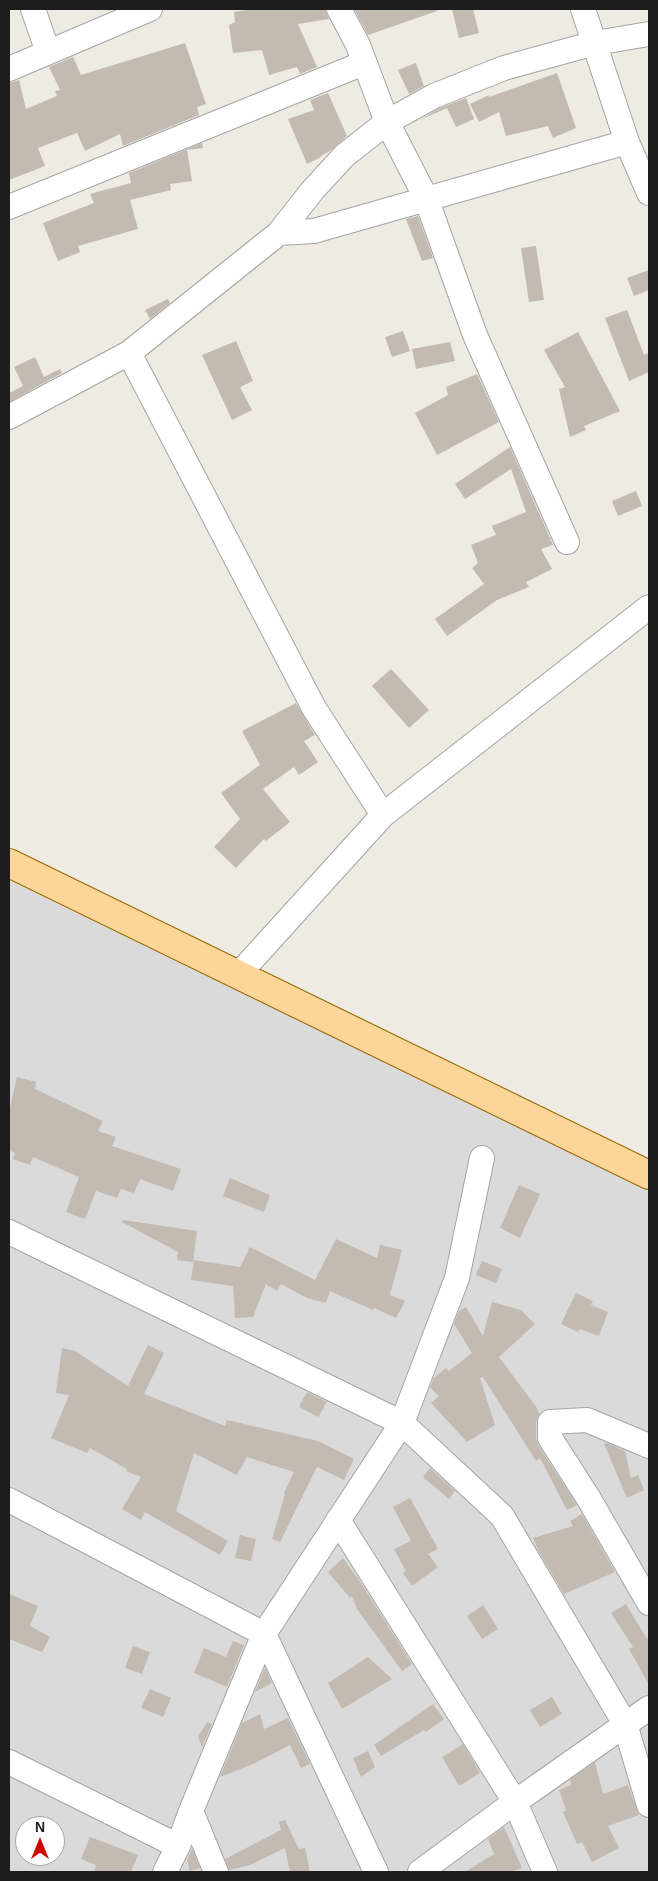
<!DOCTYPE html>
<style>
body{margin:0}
#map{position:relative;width:658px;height:1881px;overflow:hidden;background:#eeebe3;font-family:Arial,sans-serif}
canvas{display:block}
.frame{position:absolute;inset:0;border:10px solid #1d1d1d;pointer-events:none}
.north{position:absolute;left:15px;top:1816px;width:50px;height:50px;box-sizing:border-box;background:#fff;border:1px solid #a5a5a5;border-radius:50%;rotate:0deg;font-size:14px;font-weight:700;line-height:20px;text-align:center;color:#1d1d1d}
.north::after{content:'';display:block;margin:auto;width:18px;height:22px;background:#ca0700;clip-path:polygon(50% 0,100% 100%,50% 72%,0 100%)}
</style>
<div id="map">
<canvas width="658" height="1881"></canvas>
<div class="frame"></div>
<div class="north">N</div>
</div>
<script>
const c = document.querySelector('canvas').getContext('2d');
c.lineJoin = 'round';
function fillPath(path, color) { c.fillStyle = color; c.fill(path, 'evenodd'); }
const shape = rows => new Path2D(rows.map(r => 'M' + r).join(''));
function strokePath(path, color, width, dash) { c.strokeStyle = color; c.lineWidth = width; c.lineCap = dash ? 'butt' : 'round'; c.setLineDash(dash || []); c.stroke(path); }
const residential = shape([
 [9,880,649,1191,649,1872,9,1872],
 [25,1826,55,1826,55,1856,25,1856]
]);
const building = shape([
 [254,9,325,9,329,19,298,24,317,67,300,74,297,67,269,75,262,50,233,53,229,25,235,22,234,12],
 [354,9,436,9,437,11,368,35],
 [452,9,473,9,479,33,459,38],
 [185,43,206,104,197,107,199,115,123,146,120,134,85,151,77,133,38,148,45,166,9,180,9,83,19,80,26,109,57,96,55,91,60,90,49,67,73,57,81,75],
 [416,63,424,86,409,94,398,70],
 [557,73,576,128,553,138,548,126,506,136,499,112,479,122,470,104,489,95,489,97],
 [328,93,347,136,330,151,321,156,321,157,307,164,288,119,314,110,310,100],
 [466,98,474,119,456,127,447,108,420,120,440,108],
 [202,143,203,148,187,150,192,181,170,184,171,190,130,200,138,229,78,246,80,252,58,261,43,223,94,203,90,194,131,183,129,173],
 [418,216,433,258,422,261,406,219],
 [536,246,544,300,529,302,521,248],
 [649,270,649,290,634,296,627,278],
 [168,299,170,303,150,319,145,310],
 [627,310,644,355,649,353,649,372,629,381,605,318],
 [403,331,410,351,392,357,385,337],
 [578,332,620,411,584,426,586,430,570,437,559,389,565,387,544,350],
 [236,341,253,381,240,387,252,410,232,420,202,355],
 [450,342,455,361,416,369,412,349],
 [35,357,44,377,60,369,62,373,9,402,9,393,23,386,14,367],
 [477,374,499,422,437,455,415,413,448,395,446,387],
 [510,447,553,545,541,549,552,569,526,582,529,587,497,600,447,636,435,619,484,584,472,568,478,563,471,545,496,535,492,526,526,512,511,469,465,499,455,484],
 [636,491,642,506,618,516,612,501],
 [391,669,429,710,409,728,372,686],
 [296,703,315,735,304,741,318,762,299,775,294,767,263,789,290,822,266,841,264,839,236,868,214,847,240,819,221,793,260,765,242,731],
 [17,1077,36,1082,35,1089,103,1121,98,1131,116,1137,112,1146,181,1169,173,1191,140,1179,134,1193,121,1189,117,1198,96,1191,85,1219,66,1212,79,1177,33,1157,30,1165,13,1159,15,1153,9,1150,9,1112],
 [230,1178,270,1195,264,1212,223,1196],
 [519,1185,540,1194,520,1238,500,1228],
 [123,1220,197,1231,193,1262,177,1260,178,1252,122,1222],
 [336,1239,377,1258,380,1245,402,1250,390,1295,405,1301,396,1318,374,1308,373,1310,330,1291,326,1303,307,1298,281,1284,277,1291,266,1284,253,1317,235,1318,233,1286,191,1280,194,1260,240,1267,250,1247,315,1280],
 [482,1261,502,1269,496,1283,476,1275],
 [576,1293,593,1301,591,1305,608,1312,599,1336,580,1329,578,1332,561,1324],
 [492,1302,521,1310,535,1324,499,1357,537,1408,539,1414,536,1422,536,1438,538,1445,577,1505,567,1510,540,1458,536,1461,483,1377,480,1378,495,1425,467,1442,431,1403,439,1396,430,1387,434,1378,446,1368,449,1371,472,1353,454,1324,459,1311,466,1307,483,1336],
 [148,1345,164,1353,144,1394,225,1426,227,1420,318,1441,354,1459,344,1480,317,1467,280,1542,272,1539,285,1494,284,1493,294,1472,247,1457,237,1475,194,1453,176,1511,228,1541,220,1555,145,1512,141,1520,122,1509,141,1477,126,1471,127,1469,90,1448,87,1453,51,1438,69,1395,56,1393,62,1348,75,1351,128,1386],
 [307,1392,327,1402,318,1417,299,1407],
 [607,1443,625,1451,631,1478,638,1475,644,1490,627,1498,604,1444],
 [430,1468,455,1491,449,1499,423,1477],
 [410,1498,438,1549,428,1554,438,1567,412,1586,403,1573,406,1571,394,1549,411,1541,393,1507],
 [582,1514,615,1572,564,1594,540,1554,533,1538,573,1526,570,1521],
 [240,1535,256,1539,251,1561,235,1558],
 [343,1558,359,1580,412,1664,402,1671,357,1609,352,1596,350,1598,328,1572],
 [9,1594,38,1606,30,1626,50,1637,42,1652,9,1639],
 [626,1604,647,1639,649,1637,649,1685,629,1649,633,1647,611,1613],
 [483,1605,498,1629,482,1639,467,1616],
 [233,1641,244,1645,227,1687,194,1673,204,1648,226,1657],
 [133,1646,150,1652,142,1674,125,1668],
 [368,1657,392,1679,342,1709,328,1683],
 [265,1668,272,1683,255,1692],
 [150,1689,171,1698,163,1717,141,1708],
 [552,1697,562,1714,540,1727,530,1710],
 [433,1704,444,1719,426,1732,424,1730,381,1756,374,1745],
 [260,1714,264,1729,288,1718,310,1764,301,1768,290,1745,253,1764,220,1777,242,1723],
 [207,1722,212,1724,202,1747,198,1737],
 [463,1744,480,1773,459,1786,442,1757],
 [368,1751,375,1767,361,1777,353,1758],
 [595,1762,603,1794,628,1785,639,1815,608,1826,619,1848,592,1862,582,1842,577,1844,563,1812,566,1810,559,1790,571,1785,570,1780],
 [285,1820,299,1849,305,1848,310,1872,290,1872,285,1848,250,1865,229,1870,225,1859,281,1830,279,1822],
 [504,1827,522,1868,510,1872,465,1872,494,1854,488,1839],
 [90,1837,138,1855,131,1872,94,1872,96,1865,81,1859],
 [192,1849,200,1868,190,1871,187,1860]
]);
const street = shape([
 [33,9,48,52],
 [339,9,358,45,387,122,426,198,475,335,567,542],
 [583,9,627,142,649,193],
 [9,69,150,9],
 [9,207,364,63],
 [279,233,314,231,627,142],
 [129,353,314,708,383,815],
 [9,417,129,353,279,233,312,191,344,156,387,122,434,96,504,68,595,43,649,34],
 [238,975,383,815,649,607],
 [9,1232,402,1423,502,1516,625,1724,649,1805],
 [649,1446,587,1420,550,1422,550,1438,589,1499,649,1603],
 [9,1500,264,1634,376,1872],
 [338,1520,515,1802,545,1872],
 [9,1762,178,1846],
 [191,1811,216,1872],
 [165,1872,178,1846,191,1811,264,1634,402,1423,457,1278,482,1158],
 [420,1872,515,1802,649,1708]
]);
const primary = shape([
 [9,863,649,1175]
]);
fillPath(residential, '#dbdada');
fillPath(building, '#c3bab2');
strokePath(street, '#a4a4a4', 26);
strokePath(primary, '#966900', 30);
strokePath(street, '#fff', 24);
strokePath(primary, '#fdd599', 28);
</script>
